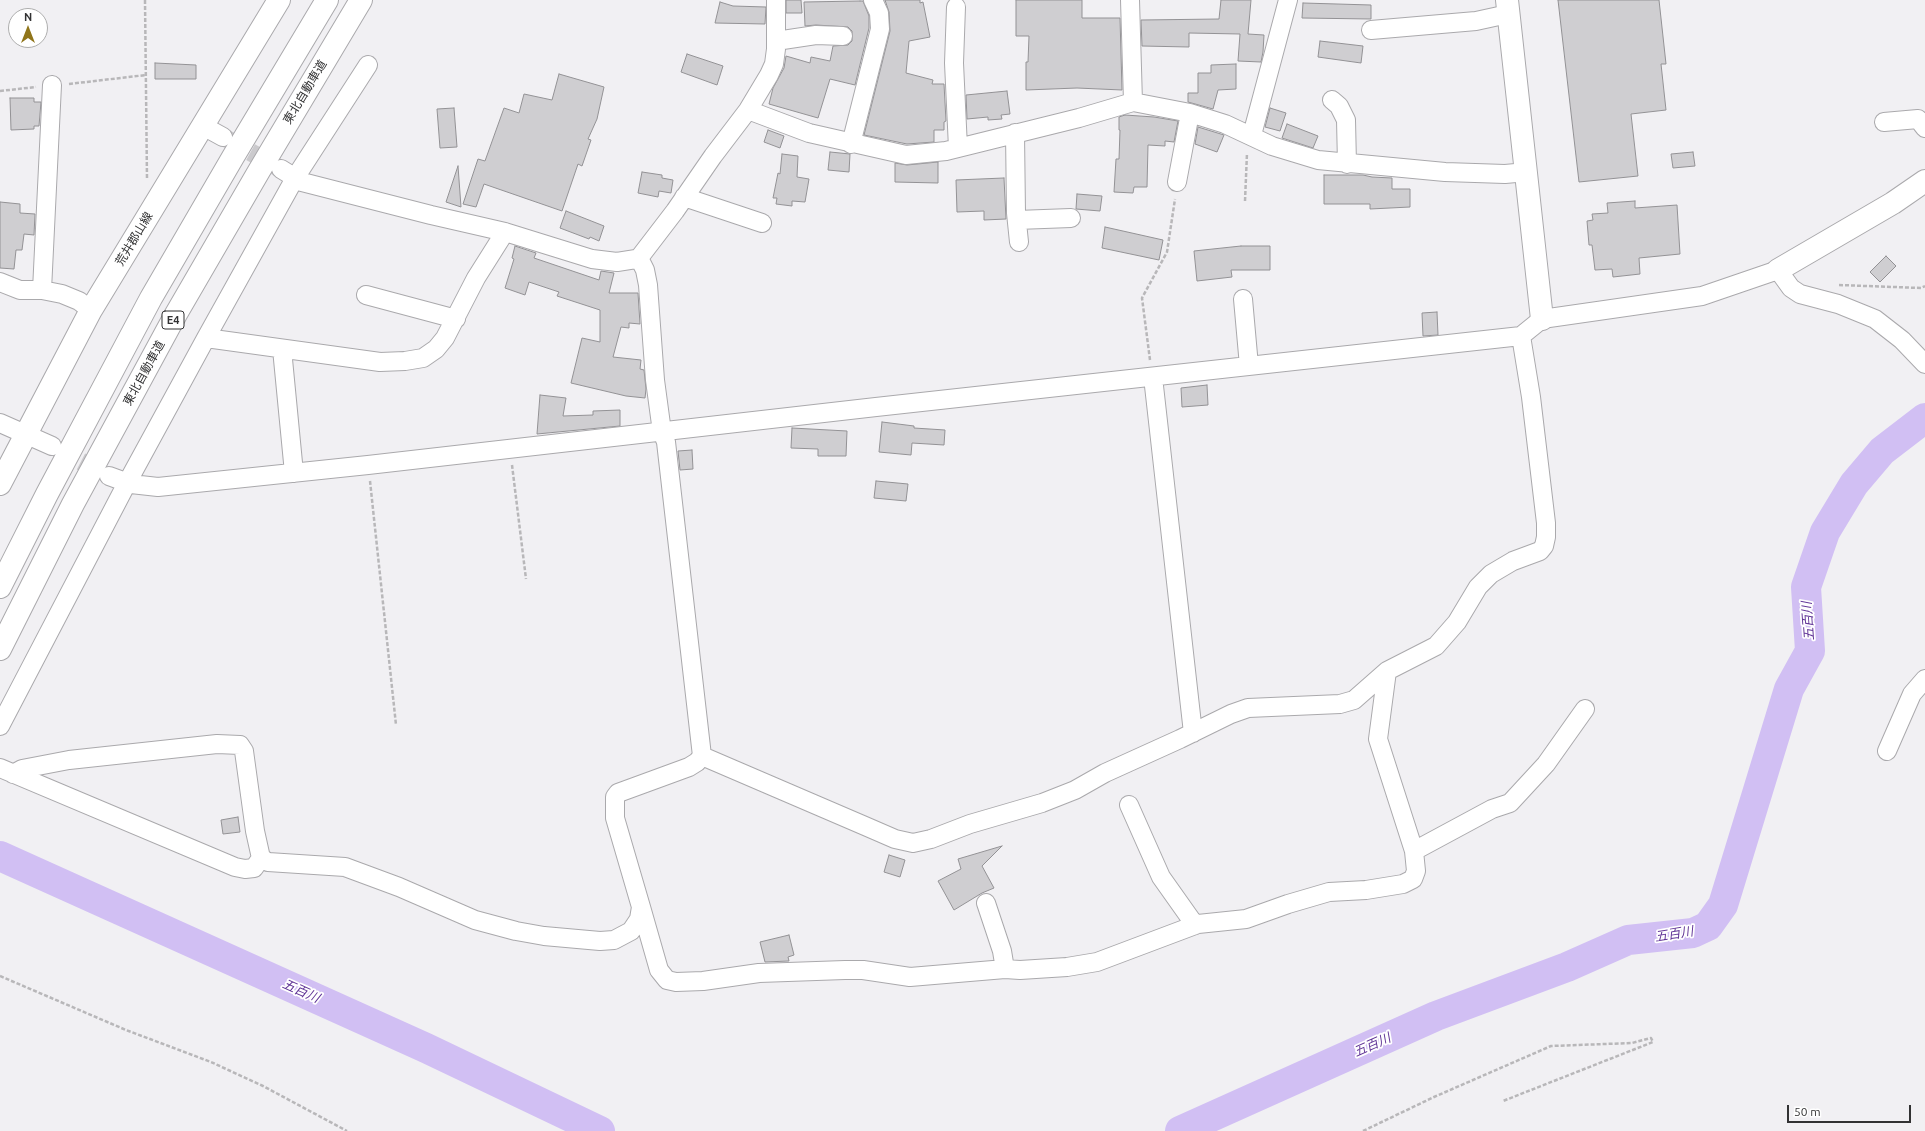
<!DOCTYPE html>
<meta charset="utf-8">
<style>
body{margin:0}
#map{position:relative;width:1925px;height:1131px;overflow:hidden;background:#f1f0f3;font-family:Ubuntu,sans-serif}
canvas{display:block}
.north{position:absolute;left:8px;top:8px;width:40px;height:40px;box-sizing:border-box;background:#fff;border:1px solid #adadad;border-radius:50%;rotate:0deg;font-size:11px;font-weight:700;line-height:16px;text-align:center;color:#323233}
.north::after{content:'';display:block;margin:auto;width:14px;height:18px;background:#90751a;clip-path:polygon(50% 0,100% 100%,50% 72%,0 100%)}
.scale{position:absolute;left:1787px;top:1105px;width:124px;height:18px;box-sizing:border-box;border:2px solid #323233;border-top:0;padding-left:5px;font-size:12px;line-height:14px;white-space:nowrap;color:#323233;-webkit-text-stroke:3px #fff;paint-order:stroke}
</style>
<div id="map">
<canvas width="1925" height="1131"></canvas>
<div class="north">N</div>
<div class="scale">50 m</div>
</div>
<script>
const c = document.querySelector('canvas').getContext('2d');
c.lineJoin = 'round';
const shape = rows => new Path2D(rows.map(r => 'M' + r).join(''));
function strokePath(path, color, width, dash) { c.strokeStyle = color; c.lineWidth = width; c.lineCap = dash ? 'butt' : 'round'; c.setLineDash(dash || []); c.stroke(path); }
function fillPath(path, color) { c.fillStyle = color; c.fill(path, 'evenodd'); }
function write(font, color, halo, rows, align = 'center') {
  c.font = font + ' Ubuntu,"Noto Sans JP",sans-serif'; c.lineWidth = 3.5; c.setLineDash([]); c.textBaseline = 'middle'; c.strokeStyle = halo; c.fillStyle = color; for (const [text, x, y, turn = 0] of rows) {
    c.save(); c.translate(x, y); c.rotate((+turn || 0) * Math.PI / 180); c.textAlign = isNaN(turn) ? turn : align; if (halo) c.strokeText(text, 0, 0); c.fillText(text, 0, 0); c.restore();
  }
}
const river = shape([
 [0,856,426,1048,600,1131],
 [1180,1131,1436,1016,1567,967,1628,940,1693,933,1708,926,1723,905,1789,689,1810,651,1806,587,1825,532,1854,484,1882,451,1925,418]
]);
const building = shape([
 [786,0,801,0,802,13,786,13,786,0],
 [885,0,920,0,920,3,923,2,930,37,909,41,906,73,933,80,932,84,944,84,946,121,944,122,944,130,934,130,934,142,907,144,864,135,890,31,889,12,885,0],
 [1016,0,1082,0,1082,18,1120,18,1122,90,1077,88,1026,90,1026,62,1028,62,1029,36,1016,36,1016,0],
 [1221,0,1251,0,1248,34,1264,35,1263,52,1261,62,1238,61,1240,34,1189,33,1189,47,1142,46,1141,20,1219,19,1221,0],
 [1558,0,1659,0,1666,64,1661,64,1666,110,1631,114,1638,176,1579,182,1558,0],
 [860,1,863,1,869,16,869,28,855,85,830,79,818,118,769,104,773,88,784,68,786,56,810,63,811,57,830,61,833,46,848,45,852,41,852,31,848,27,816,25,805,26,804,2,860,1],
 [720,2,733,6,766,7,765,24,715,23,720,2],
 [1303,3,1371,5,1371,19,1302,18,1303,3],
 [1320,41,1363,46,1361,63,1318,57,1320,41],
 [687,54,723,66,717,85,681,72,687,54],
 [155,63,196,65,196,79,155,79,155,63],
 [1236,64,1236,89,1218,90,1213,109,1188,102,1188,93,1198,93,1198,73,1211,73,1211,65,1236,64],
 [559,74,604,87,597,119,588,139,591,140,582,166,578,164,562,211,484,184,476,207,463,204,478,159,485,161,504,108,519,113,524,94,552,100,559,74],
 [1007,91,1010,114,1001,115,1002,119,988,120,988,117,967,119,966,95,1007,91],
 [10,98,34,98,34,102,41,102,39,126,34,126,34,129,11,130,10,98],
 [454,108,457,147,440,148,437,109,454,108],
 [1270,108,1286,113,1280,131,1265,127,1270,108],
 [1125,115,1154,117,1178,121,1174,142,1165,141,1165,146,1148,145,1147,187,1134,187,1133,193,1114,192,1116,159,1119,159,1120,130,1119,130,1119,117,1125,115],
 [1287,124,1318,136,1313,148,1282,138,1287,124],
 [1198,127,1224,135,1217,152,1195,144,1198,127],
 [768,130,784,136,780,148,764,142,768,130],
 [830,152,850,154,849,172,828,170,830,152],
 [1693,152,1695,166,1673,168,1671,154,1693,152],
 [782,154,798,156,797,177,809,179,805,202,792,201,792,206,776,204,777,198,773,198,778,173,780,174,782,154],
 [938,162,938,183,895,182,895,163,907,165,938,162],
 [458,166,461,207,446,202,458,166],
 [642,172,662,175,662,178,673,180,671,193,659,191,658,197,638,193,642,172],
 [1324,175,1363,175,1372,177,1392,178,1392,189,1410,189,1410,207,1370,209,1370,204,1324,204,1324,175],
 [1004,178,1006,219,984,220,984,211,957,212,956,180,1004,178],
 [1077,194,1102,196,1100,211,1076,209,1077,194],
 [1635,201,1635,208,1677,205,1680,254,1639,258,1640,274,1613,277,1612,269,1595,270,1592,245,1589,245,1587,221,1593,220,1592,214,1608,213,1607,203,1635,201],
 [0,202,20,204,20,213,35,214,34,235,24,234,22,250,16,250,14,269,0,268,0,202],
 [566,211,604,226,599,241,590,237,589,239,560,228,566,211],
 [1105,227,1163,240,1159,260,1102,248,1105,227],
 [515,246,536,253,534,258,599,280,601,271,614,273,609,293,638,293,640,324,629,323,629,328,621,327,613,357,641,360,640,369,644,370,646,389,645,398,626,396,571,383,582,338,600,342,600,310,557,296,559,292,529,282,525,295,505,288,514,259,512,258,515,246],
 [1241,246,1270,246,1270,270,1231,270,1232,277,1197,281,1194,251,1241,246],
 [1886,256,1896,266,1880,282,1870,272,1886,256],
 [1437,312,1438,335,1423,336,1422,313,1437,312],
 [1207,385,1208,405,1182,407,1181,388,1207,385],
 [540,395,566,398,563,416,593,415,593,411,620,410,620,426,537,434,540,395],
 [882,422,914,426,914,428,945,430,944,445,912,443,911,455,879,452,882,422],
 [792,428,847,431,846,456,818,456,818,449,791,448,792,428],
 [692,450,693,469,680,470,678,451,692,450],
 [876,481,908,484,906,501,874,498,876,481],
 [238,817,240,832,223,834,221,820,238,817],
 [1002,846,982,866,994,888,982,893,954,910,938,881,961,869,958,859,1002,846],
 [889,855,905,860,900,877,884,872,889,855],
 [789,935,794,955,788,957,789,961,765,962,760,942,789,935]
]);
const minorTunnel = shape([
 [227,139,277,167],
 [57,449,105,474]
]);
const path = shape([
 [145,0,147,179],
 [69,84,146,75],
 [0,91,36,87],
 [1245,201,1247,153],
 [1839,285,1921,288,1925,286],
 [1150,360,1142,298,1167,252,1175,199],
 [512,465,526,579],
 [370,481,396,725],
 [0,976,126,1030,211,1062,263,1086,347,1131],
 [1363,1131,1434,1097,1551,1046,1632,1043,1651,1038,1653,1042,1503,1101]
]);
const minor = shape([
 [956,7,954,63,958,148],
 [1371,30,1476,21,1508,14],
 [776,41,816,35,843,36],
 [1332,100,1339,106,1346,120,1347,164],
 [1133,102,1190,113,1225,124,1272,146,1318,160,1445,172,1505,174,1527,172],
 [748,110,809,133,906,155,946,151,1079,118,1133,102,1130,0],
 [1884,122,1918,119,1925,128],
 [203,126,223,137],
 [1015,133,1016,213,1019,242],
 [1252,135,1288,0],
 [851,144,880,29,879,13,873,0],
 [281,169,302,182,431,215,505,232,592,259,617,262,636,259,639,258,675,211,713,156,748,110,769,75,774,64,776,49,776,0],
 [1177,182,1190,113],
 [684,197,762,223],
 [1017,220,1071,218],
 [639,258,645,270,648,285,655,380,662,432,666,442,702,756,865,826,895,839,913,843,931,839,970,824,1042,803,1075,790,1105,773,1180,739,1231,714,1248,708,1340,704,1354,700,1387,671,1436,646,1457,622,1478,587,1491,574,1513,561,1540,551,1544,546,1546,537,1546,523,1531,397,1521,336],
 [0,282,20,290,42,290,62,294,79,301,91,310],
 [42,290,52,85],
 [366,295,456,319],
 [1243,299,1249,366],
 [206,338,380,362,405,361,423,358,436,349,445,338,476,278,505,232],
 [282,349,294,473],
 [1153,377,1193,733],
 [0,423,52,446],
 [109,476,131,484,158,487,368,465,876,407,1521,336,1542,319,1702,296,1778,270,1791,288,1800,294,1838,304,1875,319,1902,340,1925,364],
 [0,726,127,483,206,338,295,178,368,65],
 [1887,751,1912,694,1925,679],
 [0,768,235,867,245,869,254,868,261,858],
 [13,774,22,769,69,760,217,744,240,745,244,751,255,831,261,858,268,862,345,867,399,887,475,920,516,931,544,936,600,941,614,940,631,931,639,919,641,907,615,818,615,797,618,793,689,767,697,762,702,756],
 [1129,805,1161,877,1195,925],
 [1414,851,1492,809,1510,803,1546,764,1585,709],
 [986,903,1002,951,1005,969],
 [641,907,659,970,667,980,676,982,703,981,759,973,845,970,863,970,910,977,1005,969,1020,970,1067,967,1097,962,1198,924,1246,919,1288,904,1329,892,1366,890,1403,884,1413,879,1416,871,1414,851,1378,739,1387,671]
]);
const tertiary = shape([
 [1507,0,1542,319],
 [1778,270,1893,203,1925,181]
]);
const secondary = shape([
 [0,484,91,310,279,0]
]);
const motorway = shape([
 [0,587,47,494,151,298,233,157,327,0],
 [0,649,73,504,176,314,259,171,361,0]
]);
const shields = [
 [173,320,22]
];
const shieldNames = [
 ["E4",173,320]
];
const streetNames = [
 ["東北自動車道",305,92,-59],
 ["荒井郡山線",134,239,-59],
 ["東北自動車道",144,373,-61]
];
const waterNames = [
 ["五百川",1808,621,-94],
 ["五百川",1674,934,-9],
 ["五百川",301,991,24],
 ["五百川",1372,1045,-24]
];
strokePath(river, '#d1bff3', 30);
fillPath(building, '#cfced1');
strokePath(building, '#939295', 1);
strokePath(minorTunnel, '#cbcacd', 18, [18, 9]);
strokePath(minor, '#aaa9ac', 20);
strokePath(tertiary, '#aaa9ac', 24);
strokePath(secondary, '#aaa9ac', 24);
strokePath(motorway, '#aaa9ac', 24);
strokePath(path, '#b8b7b9', 2.5, [4, 2]);
strokePath(minor, '#fff', 18);
strokePath(tertiary, '#fff', 22);
strokePath(secondary, '#fff', 22);
strokePath(motorway, '#fff', 22);
for (const [x, y, w] of shields) { const box = new Path2D(); box.roundRect(x - w / 2, y - 9, w, 18, 3); c.fillStyle = '#fff'; c.fill(box); strokePath(box, '#323233', 1); }
write('bold 11px', '#323233', null, shieldNames);
write('12px', '#323233', '#fff', streetNames);
write('italic 13px', '#603496', '#fff', waterNames);
</script>
